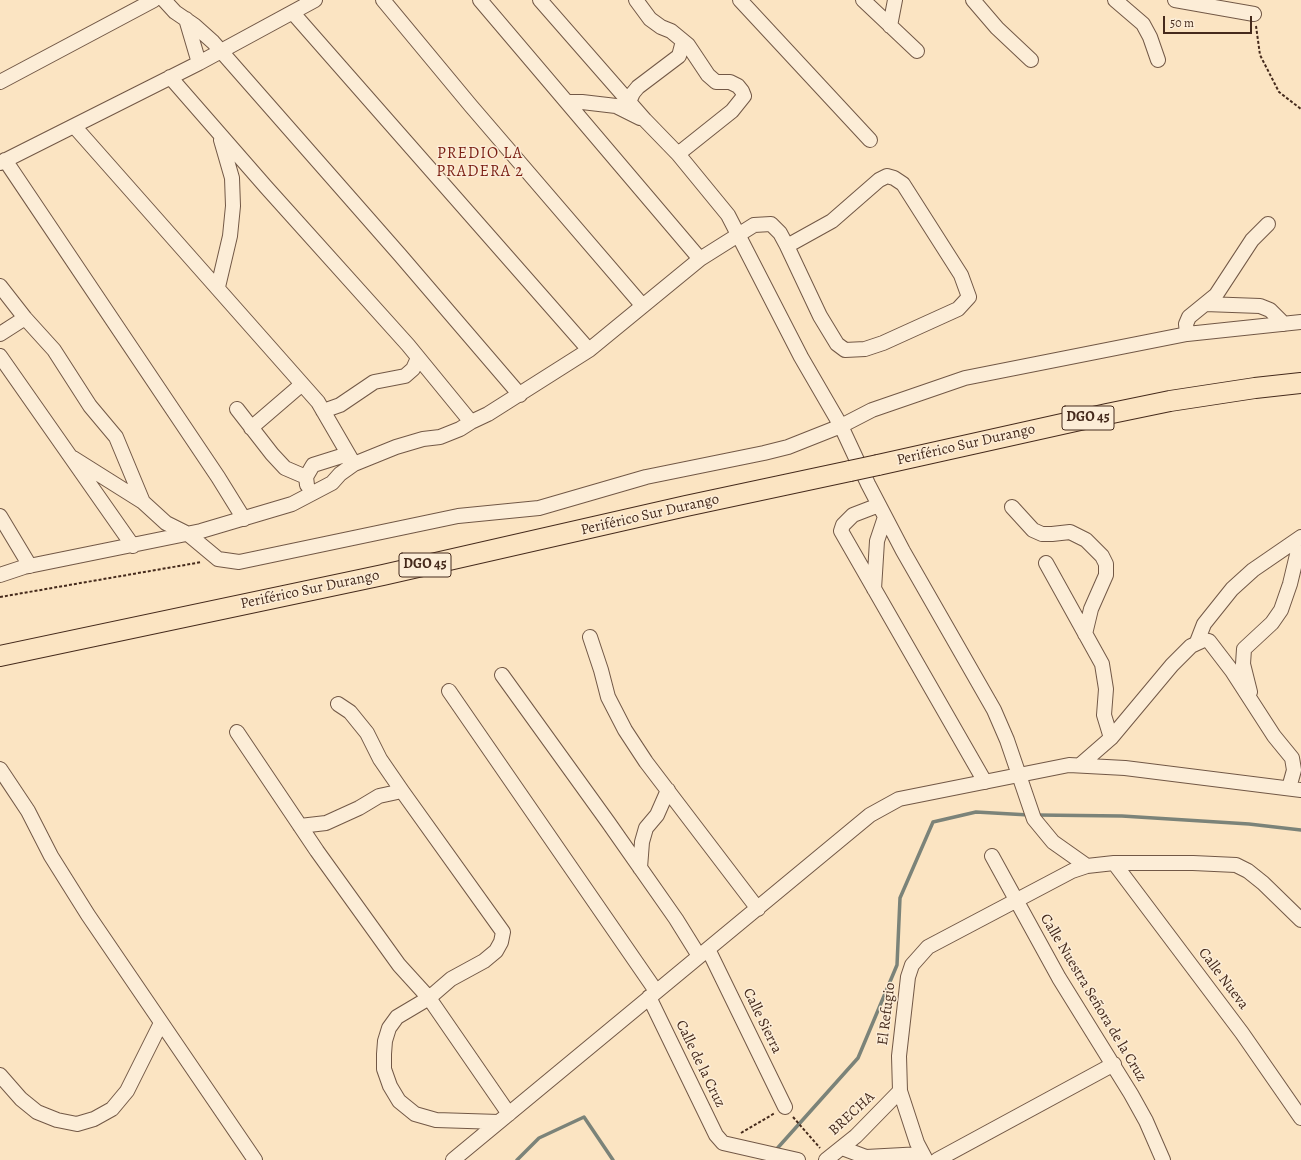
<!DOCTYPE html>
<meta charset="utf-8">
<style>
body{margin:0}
#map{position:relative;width:1301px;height:1160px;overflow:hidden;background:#fbe4c2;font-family:Alegreya,serif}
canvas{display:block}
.scale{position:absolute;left:1163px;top:16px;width:89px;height:18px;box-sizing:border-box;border:2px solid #452a1c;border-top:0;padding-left:5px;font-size:12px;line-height:14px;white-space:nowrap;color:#452a1c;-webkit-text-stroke:3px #fcedd7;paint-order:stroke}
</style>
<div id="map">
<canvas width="1301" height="1160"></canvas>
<div class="scale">50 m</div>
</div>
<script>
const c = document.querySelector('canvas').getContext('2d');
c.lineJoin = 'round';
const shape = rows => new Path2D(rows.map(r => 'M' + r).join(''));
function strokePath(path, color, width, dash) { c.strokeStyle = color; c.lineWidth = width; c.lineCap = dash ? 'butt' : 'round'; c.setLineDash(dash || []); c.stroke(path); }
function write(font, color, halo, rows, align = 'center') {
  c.font = font + ' Alegreya,serif'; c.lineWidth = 3; c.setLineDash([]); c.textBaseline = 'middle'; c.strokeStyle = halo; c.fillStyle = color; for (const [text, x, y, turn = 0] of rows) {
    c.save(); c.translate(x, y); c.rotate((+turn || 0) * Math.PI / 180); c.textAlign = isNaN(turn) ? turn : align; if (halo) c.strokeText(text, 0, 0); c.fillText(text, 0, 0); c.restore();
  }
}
const stream = shape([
 [1037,815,1122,816,1249,824,1301,830],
 [774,1152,858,1058,897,965,900,898,933,822,976,812,1029,815],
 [517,1160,539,1138,584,1117,613,1160]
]);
const path = shape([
 [1256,26,1260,55,1279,92,1301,109],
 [0,597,202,562],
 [793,1117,820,1148],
 [741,1133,775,1113]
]);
const minor = shape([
 [164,0,175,12,194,25,213,42,400,255,520,395],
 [383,0,471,106,642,305],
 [480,0,700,259],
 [540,0,645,120,678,154,728,215,801,357,841,426,868,484,903,551,994,710,1007,740,1034,819,1053,842,1087,866],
 [636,0,650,19,661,27,671,31,688,45,708,75,716,82,730,82,738,86,742,91,744,96,732,111,678,154],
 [740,0,870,140],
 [863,0,917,51],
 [973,0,997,28,1031,60],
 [1115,0,1143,24,1150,37,1158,60],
 [1175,0,1254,14],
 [293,13,589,350],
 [186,19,199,63],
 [890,26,895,0],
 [170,77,266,187,408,345,471,422],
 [0,82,154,0],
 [567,102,582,102,616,106,640,118],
 [629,102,633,93,638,87,679,56,683,41],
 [74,126,318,402,354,464],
 [5,160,218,477,244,519],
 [0,163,199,63,315,0],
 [0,286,25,318,54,350,90,406,116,437,143,502],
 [218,287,230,236,233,206,232,178,221,140],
 [1205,304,1260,306,1270,310,1284,324],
 [0,334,25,318],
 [1187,334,1186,324,1189,317,1216,295,1252,240,1268,224],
 [0,356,133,546],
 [237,409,272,454,285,468,306,477],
 [323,411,340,405,374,382,405,376,413,369,418,358],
 [251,428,301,385],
 [73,458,143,502,166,523,188,534,218,559,239,562,458,516,539,508,646,477,764,453,788,447,841,426,872,410,965,378,1187,334,1301,322],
 [307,485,306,477,313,465,348,454],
 [879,505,853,515,843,525,841,531,985,782],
 [1012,507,1033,530,1042,534,1052,534,1070,532,1086,540,1102,556,1106,564,1106,575,1091,609,1085,634],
 [0,516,30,566],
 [1046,563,1102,664,1106,689,1104,715,1111,738],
 [0,575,24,567,201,531,292,504,332,483,340,474,354,464,396,447,423,439,440,437,460,429,471,422,488,414,589,350,700,259,754,225,771,224,780,233,787,246,820,316,837,344,845,350,865,349,883,343,958,309,969,297,961,275,903,184,894,178,887,176,879,180,832,221,787,246],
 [874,589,877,541,885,517],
 [590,637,601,670,608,697,625,730,646,762,758,909],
 [1197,642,1204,624,1232,589,1253,570,1301,537],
 [502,675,608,822,676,919,699,956],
 [449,691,656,991],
 [1250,692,1243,664,1244,649,1272,623,1281,610,1290,584,1301,538],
 [338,704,350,712,367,733,380,759,402,791,503,932,501,942,496,951,484,961,451,979,429,998,397,1017,389,1028,385,1041,384,1054,384,1069,390,1086,399,1101,415,1114,436,1120,499,1122],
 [237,732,317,851,399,965,429,998,509,1114],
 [1080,765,1111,738,1172,665,1191,646,1204,640,1209,641,1232,671,1274,736,1292,758,1294,770,1289,788],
 [0,769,28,811,51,856,88,915,255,1160],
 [300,826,326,823,359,808,379,796,402,791],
 [992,856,1059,978,1131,1094,1146,1121,1163,1160],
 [1114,863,1242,1033,1301,1118],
 [640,868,642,842,646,828,657,815,668,790],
 [708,949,785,1107],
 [649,997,716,1135,723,1143,798,1160],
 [0,1075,21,1099,37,1112,57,1120,77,1124,94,1119,112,1109,127,1091,161,1023],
 [842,1148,866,1157,922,1154],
 [453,1160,870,815,899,799,1069,765,1125,768,1301,790],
 [826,1160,856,1136,900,1091],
 [926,1160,917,1143,900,1091,899,1056,908,977,912,965,928,947,1072,871,1087,866,1114,863,1193,863,1236,865,1248,871,1263,883,1301,920],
 [937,1160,1114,1064]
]);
const highway = shape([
 [878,465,1107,414,1170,401,1255,388,1301,383],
 [0,656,383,575,686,506,850,471]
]);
const highwayBridge = shape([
 [850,471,878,465]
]);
const shields = [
 [1088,418,52],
 [425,565,52]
];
const shieldNames = [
 ["DGO 45",1088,418],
 ["DGO 45",425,565]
];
const streetNames = [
 ["Periférico Sur Durango",966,445,-13],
 ["Periférico Sur Durango",650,515,-13],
 ["Periférico Sur Durango",310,590,-12],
 ["Calle Nueva",1223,979,53],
 ["Calle Nuestra Señora de la Cruz",1093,998,59],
 ["El Refugio",887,1014,-83],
 ["Calle Sierra",762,1021,64],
 ["Calle de la Cruz",700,1064,64],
 ["BRECHA",852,1114,-43]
];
const neighbourhoodNames = [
 ["PREDIO LA",480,154],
 ["PRADERA 2",480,172]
];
strokePath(stream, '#7b8379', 3.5);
strokePath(minor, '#725846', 16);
strokePath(highway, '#452a1c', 22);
strokePath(path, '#452a1c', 2, [3, 2]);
strokePath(minor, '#fcedd7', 14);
strokePath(highway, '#fbe4c2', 20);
strokePath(highwayBridge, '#452a1c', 22, []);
strokePath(highwayBridge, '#fbe4c2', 20);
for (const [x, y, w] of shields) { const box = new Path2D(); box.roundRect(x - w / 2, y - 12, w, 24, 3); c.fillStyle = '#fcedd7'; c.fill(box); strokePath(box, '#452a1c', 1); }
write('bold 14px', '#452a1c', null, shieldNames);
write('15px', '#452a1c', '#fcedd7', streetNames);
c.letterSpacing = '1px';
write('16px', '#7a1f14', '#fcedd7', neighbourhoodNames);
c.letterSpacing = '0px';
</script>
